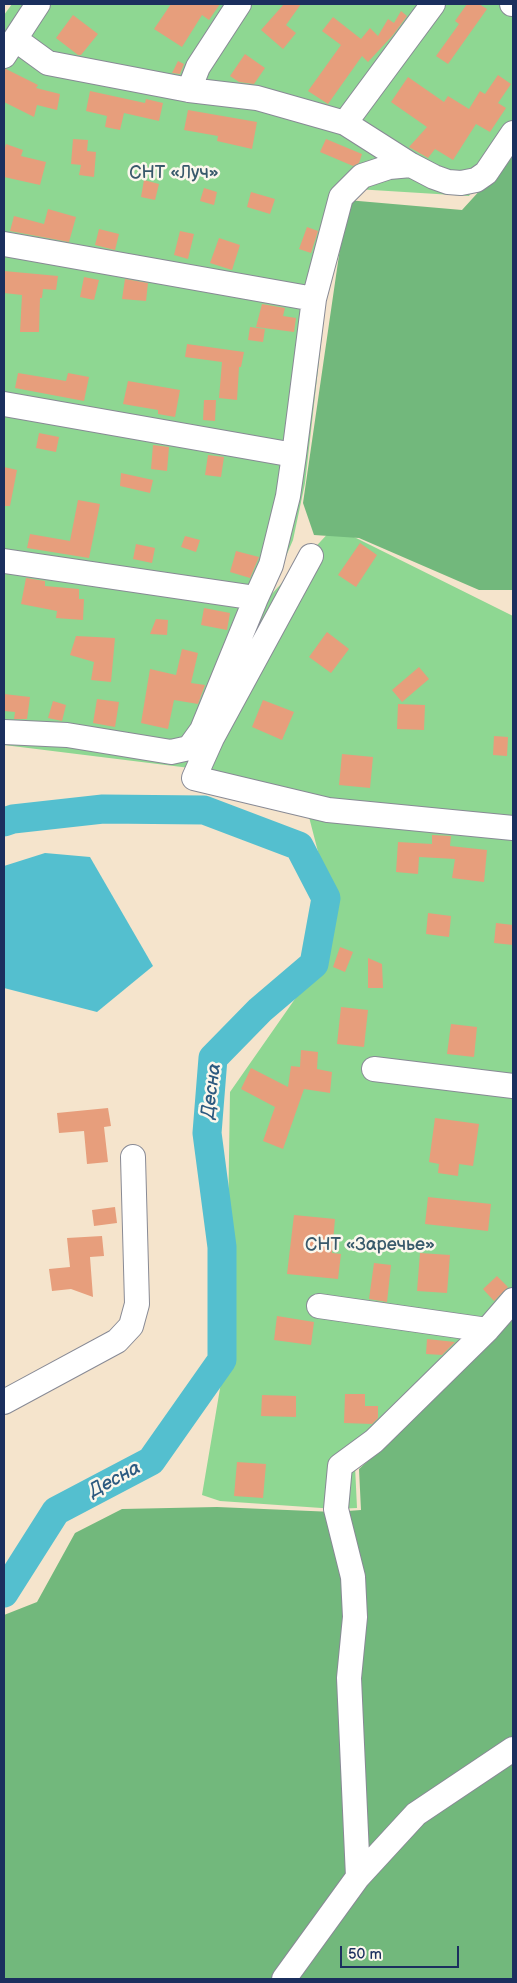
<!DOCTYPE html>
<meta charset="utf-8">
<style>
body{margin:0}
#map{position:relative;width:517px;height:1983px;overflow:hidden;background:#f5e4cc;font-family:"Balsamiq Sans",sans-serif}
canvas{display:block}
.frame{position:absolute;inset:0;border:5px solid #1b2f5e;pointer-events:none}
.scale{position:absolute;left:340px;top:1946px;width:119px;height:22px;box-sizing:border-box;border:2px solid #1b2f5e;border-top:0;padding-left:6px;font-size:15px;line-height:18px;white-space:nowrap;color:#1b2f5e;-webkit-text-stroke:4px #fbf7ec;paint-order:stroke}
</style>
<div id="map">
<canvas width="517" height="1983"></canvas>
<div class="frame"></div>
<div class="scale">50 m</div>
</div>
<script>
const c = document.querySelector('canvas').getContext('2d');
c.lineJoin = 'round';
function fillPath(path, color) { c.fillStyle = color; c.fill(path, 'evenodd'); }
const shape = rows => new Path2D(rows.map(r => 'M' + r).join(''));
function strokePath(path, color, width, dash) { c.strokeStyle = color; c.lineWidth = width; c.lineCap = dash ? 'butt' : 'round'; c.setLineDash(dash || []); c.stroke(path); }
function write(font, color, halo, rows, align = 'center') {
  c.font = font + ' "Balsamiq Sans",sans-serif'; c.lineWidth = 5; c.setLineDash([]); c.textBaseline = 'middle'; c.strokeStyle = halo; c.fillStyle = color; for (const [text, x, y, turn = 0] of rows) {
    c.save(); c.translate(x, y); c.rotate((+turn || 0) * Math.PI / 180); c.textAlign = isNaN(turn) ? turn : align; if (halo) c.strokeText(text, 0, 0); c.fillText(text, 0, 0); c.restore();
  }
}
const green = shape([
 [12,4,513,4,513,129,469,196,356,189,334,230,305,483,293,540,268,598,334,527,513,616,513,1303,355,1466,357,1508,336,1509,220,1501,202,1495,226,1353,230,1092,318,966,330,898,309,817,190,768,4,745,4,15]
]);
const forest = shape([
 [513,146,513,590,479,590,359,538,314,535,303,503,347,200,462,210,493,176],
 [513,1313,513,1979,4,1979,4,1615,37,1602,75,1533,122,1509,217,1507,334,1512,361,1510,359,1469,420,1413]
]);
const water = shape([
 [45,853,90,857,153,966,97,1012,4,988,4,866]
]);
const river = shape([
 [4,822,13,819,103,809,204,810,299,846,326,898,314,964,260,1010,213,1058,207,1133,222,1247,222,1360,151,1461,56,1511,4,1593]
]);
const building = shape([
 [171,4,220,4,209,20,202,15,182,47,154,29],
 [284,4,301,4,286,25,296,33,283,49,261,30],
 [467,4,479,4,487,9,448,64,436,56,459,24,455,21],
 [401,11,407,16,393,35,368,62,362,56,328,104,308,91,341,45,322,31,333,17,361,39,370,28,378,36,388,19,394,23],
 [73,15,98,34,81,55,78,55,56,38],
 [245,54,265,68,254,84,239,82,230,76],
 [178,61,184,64,180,74,172,73],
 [6,69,38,85,36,88,60,94,57,110,37,105,34,117,4,102,4,70],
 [498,75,511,84,498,103,506,108,490,132,476,124,453,160,435,149,428,158,409,147,427,127,391,102,408,77,444,102,448,96,469,109,480,91,485,94],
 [90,91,145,103,146,99,163,103,159,121,124,113,120,130,105,127,107,116,86,111],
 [188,110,257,122,252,149,217,141,218,136,184,130],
 [73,139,88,140,87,151,96,152,94,177,79,175,81,165,71,164],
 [326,139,362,154,359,163,353,166,320,152],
 [6,144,23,150,21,156,46,162,40,185,4,177,4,151],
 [144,180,159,184,155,200,141,197],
 [204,188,217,192,214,205,200,201],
 [251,192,275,199,270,214,247,207],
 [48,209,76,217,69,242,10,231,14,216,44,224],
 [307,227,318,231,311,253,299,249],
 [99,229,119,234,115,250,95,245],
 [180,231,194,234,188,259,174,255],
 [219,238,240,245,232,270,210,263],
 [4,271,58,276,56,290,43,289,42,298,40,298,39,332,20,332,22,295,4,293],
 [84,277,99,280,94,300,80,297],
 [125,279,148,283,146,301,122,299],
 [262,304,285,308,283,316,296,318,294,332,256,327],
 [250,327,265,329,263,342,248,340],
 [187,344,244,352,241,367,239,367,237,400,219,398,222,362,185,357],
 [18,373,66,381,68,373,89,377,84,401,15,388],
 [128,381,180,390,175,417,158,414,158,410,123,404],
 [204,400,216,400,215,421,203,420],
 [39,433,59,437,56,452,36,448],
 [153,445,169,447,167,471,151,469],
 [208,455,224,457,221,477,205,475],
 [4,467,17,470,10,506,4,506],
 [121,473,153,480,150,493,120,486],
 [78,500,100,504,89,558,27,548,30,534,70,541],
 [185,536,200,540,196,552,181,547],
 [360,543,377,555,356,587,338,575],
 [136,544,155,548,152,563,133,559],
 [236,551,259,557,250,578,230,572],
 [26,578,45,581,45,586,79,589,79,599,84,599,83,620,56,618,57,611,21,604],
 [204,608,230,613,227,630,201,625],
 [156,619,168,620,167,635,150,634],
 [327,632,349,649,331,673,309,657],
 [76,636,115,638,111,682,91,680,94,662,70,655],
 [182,649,198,653,191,683,205,685,198,704,174,700,168,729,141,723,150,669,176,675],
 [419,667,429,679,402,702,392,690],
 [4,694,30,697,27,719,14,719,15,712,4,711],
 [97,699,119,702,115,727,93,723],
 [263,700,294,712,282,740,252,727],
 [53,701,66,705,62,721,48,718],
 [398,704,425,705,424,730,397,729],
 [494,736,508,737,507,756,493,755],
 [342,754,373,757,370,788,339,785],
 [432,835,451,836,450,846,487,850,484,882,452,878,455,859,419,857,418,874,396,872,398,842,432,844],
 [428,913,451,916,449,937,426,934],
 [496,923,513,925,513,945,494,943],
 [340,947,353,952,345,972,333,967],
 [368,958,382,964,383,988,368,988],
 [341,1007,368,1010,364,1047,337,1044],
 [451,1024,477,1027,474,1057,447,1054],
 [301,1050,318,1052,317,1069,332,1072,330,1093,304,1089,283,1149,263,1141,275,1107,241,1089,251,1068,288,1087,291,1066,300,1067],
 [108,1108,111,1126,104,1127,108,1162,87,1164,84,1131,59,1133,57,1113],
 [435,1118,479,1124,473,1166,459,1164,458,1176,438,1173,439,1164,429,1162],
 [428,1197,491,1204,488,1231,425,1224],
 [115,1207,117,1223,94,1226,92,1210],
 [294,1215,335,1219,332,1253,341,1254,338,1279,287,1274],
 [102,1236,104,1256,90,1257,93,1297,71,1289,52,1291,49,1269,70,1267,67,1238],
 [420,1253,450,1255,447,1293,417,1291],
 [374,1263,391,1265,387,1302,369,1299],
 [497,1276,508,1287,494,1301,483,1289],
 [277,1316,314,1322,311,1345,274,1340],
 [427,1339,455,1342,442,1355,426,1354],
 [345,1394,365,1394,365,1406,378,1406,378,1418,372,1424,344,1423],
 [262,1395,296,1396,296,1417,261,1416],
 [237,1462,266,1464,263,1498,234,1496]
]);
const minor = shape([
 [512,4,513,4],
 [15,39,48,63,189,90,257,98,345,123,411,165],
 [4,56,38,4],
 [189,90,198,67,239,4],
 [345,123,433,4],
 [4,244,314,299],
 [4,404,294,455,288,496,271,565,256,598],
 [294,455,314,299,341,197,362,176,389,167,411,165,434,177,448,182,461,183,476,180,486,173,513,133],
 [311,556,212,738,194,778,328,810,513,828],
 [4,561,256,598,202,730,189,748,171,752,67,735,4,732],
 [374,1069,513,1086],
 [319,1306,487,1330],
 [4,1402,117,1341,131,1326,137,1304,133,1157],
 [358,1877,349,1678,355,1617,353,1577,336,1509,340,1466,374,1441,487,1330,513,1300],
 [284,1979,358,1877,416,1814,513,1749]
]);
const parkNames = [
 ["СНТ «Луч»",174,173],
 ["СНТ «Заречье»",370,1245]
];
const waterNames = [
 ["Десна",212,1091,-83],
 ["Десна",115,1480,-28]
];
fillPath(green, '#8ed792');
fillPath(forest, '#72b87c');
fillPath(water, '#54bfcf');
strokePath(river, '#54bfcf', 29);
fillPath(building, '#e79e7c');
strokePath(minor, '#888a95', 26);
strokePath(minor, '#fff', 24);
write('18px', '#38596b', '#fbf7ec', parkNames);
write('italic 19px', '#2c5a80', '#fbf7ec', waterNames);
</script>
